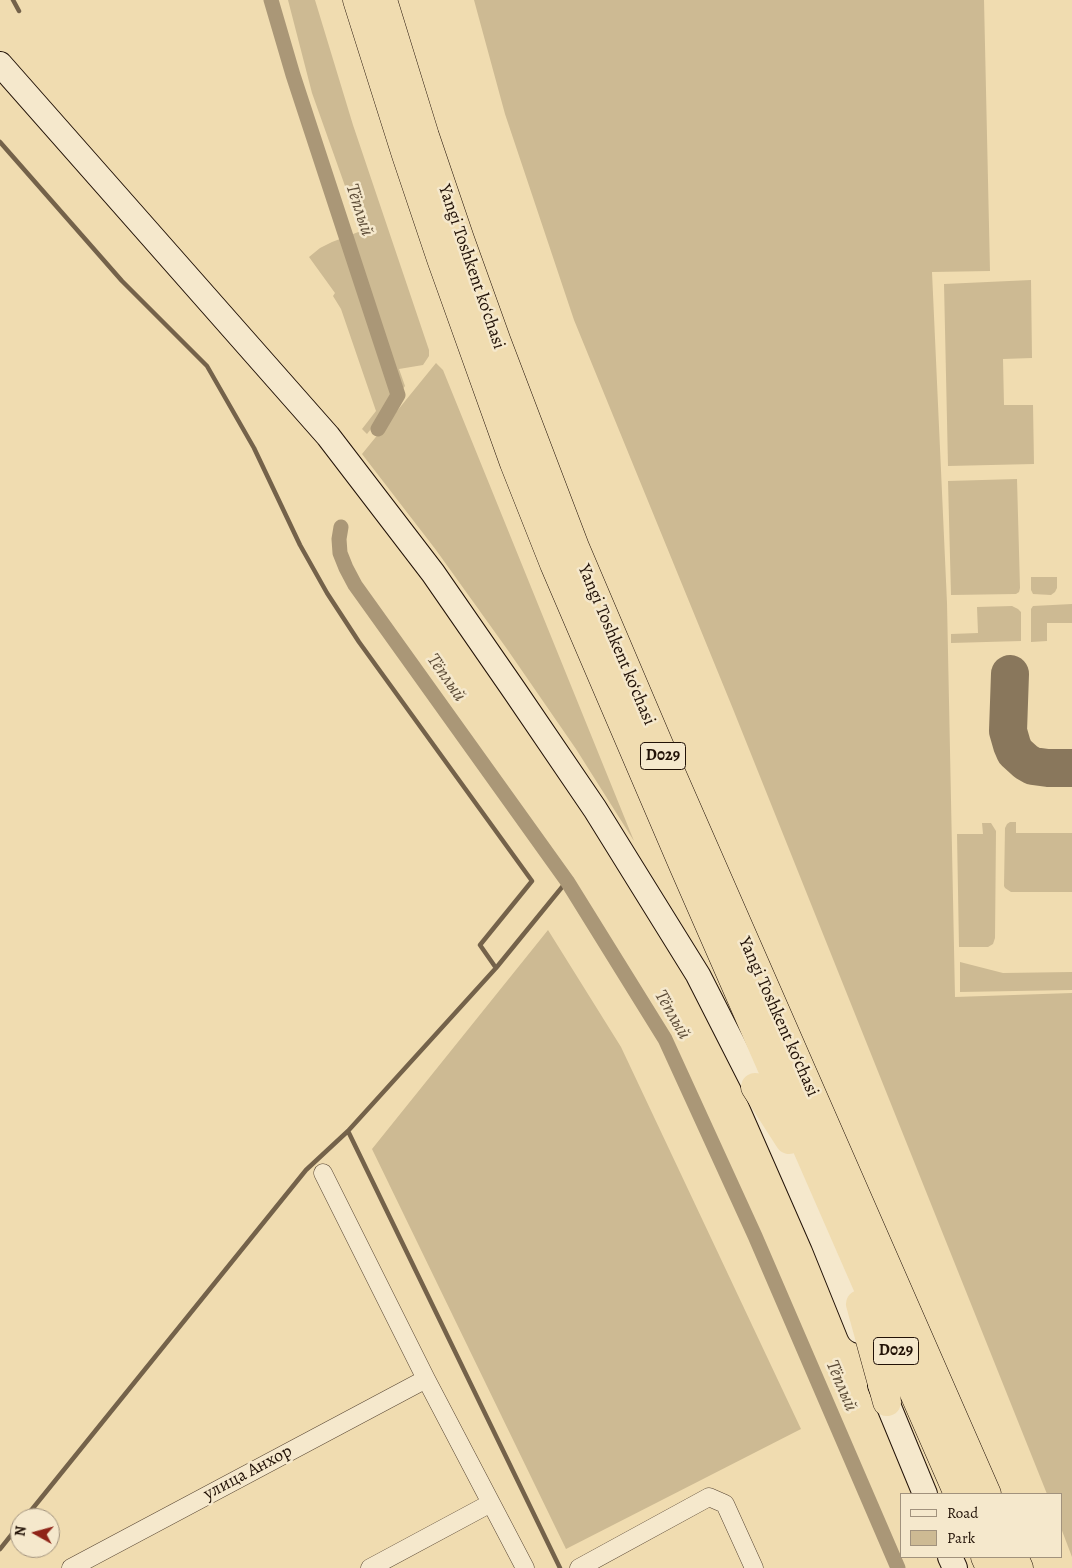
<!DOCTYPE html>
<meta charset="utf-8">
<style>
body{margin:0}
#map{position:relative;width:1072px;height:1568px;overflow:hidden;background:#f0dcb0;font-family:Alegreya,serif}
canvas{display:block}
.legend{position:absolute;left:900px;top:1493px;width:162px;height:65px;box-sizing:border-box;background:#f5e8cc;border:1px solid #a1927d;margin:0;padding:6px 9px;list-style:none;font-size:15px;color:#221207}
.legend li{display:flex;align-items:center;gap:10px;height:25px}
.legend b{width:25px;border:1px solid #a1927d}
.north{position:absolute;left:10px;top:1508px;width:50px;height:50px;box-sizing:border-box;background:#f5e8cc;border:1px solid #a1927d;border-radius:50%;rotate:277deg;font-size:14px;font-weight:700;line-height:20px;text-align:center;color:#221207}
.north::after{content:'';display:block;margin:auto;width:18px;height:22px;background:#8f2418;clip-path:polygon(50% 0,100% 100%,50% 72%,0 100%)}
</style>
<div id="map">
<canvas width="1072" height="1568"></canvas>
<ul class="legend">
<li><b style="height:6px;background:#f5e8cc"></b>Road</li>
<li><b style="height:14px;background:#cdba93"></b>Park</li>
</ul>
<div class="north">N</div>
</div>
<script>
const c = document.querySelector('canvas').getContext('2d');
c.lineJoin = 'round';
function fillPath(path, color) { c.fillStyle = color; c.fill(path, 'evenodd'); }
const shape = rows => new Path2D(rows.map(r => 'M' + r).join(''));
function strokePath(path, color, width, dash) { c.strokeStyle = color; c.lineWidth = width; c.lineCap = dash ? 'butt' : 'round'; c.setLineDash(dash || []); c.stroke(path); }
function write(font, color, halo, rows, align = 'center') {
  c.font = font + ' Alegreya,serif'; c.lineWidth = 5; c.setLineDash([]); c.textBaseline = 'middle'; c.strokeStyle = halo; c.fillStyle = color; for (const [text, x, y, turn = 0] of rows) {
    c.save(); c.translate(x, y); c.rotate((+turn || 0) * Math.PI / 180); c.textAlign = isNaN(turn) ? turn : align; if (halo) c.strokeText(text, 0, 0); c.fillText(text, 0, 0); c.restore();
  }
}
const green = shape([
 [288,0,315,0,353,125,429,350,429,356,423,365,399,369,405,386,367,434,362,429,376,411,341,309,333,296,335,293,309,257,320,248,332,242,361,231,312,93],
 [474,0,984,0,990,271,932,272,947,603,955,997,1072,993,1072,1557,1061,1528,1061,1494,1047,1494,733,709,574,320,505,114],
 [1031,280,1032,358,1003,359,1004,405,1033,405,1034,464,948,466,944,284],
 [436,363,443,370,634,841,576,749,507,649,436,550,362,454],
 [1017,479,1020,588,1019,592,1016,594,951,595,948,481],
 [1031,577,1057,577,1057,588,1055,592,1051,595,1033,594,1031,590],
 [1072,604,1072,623,1047,623,1047,641,1031,642,1031,609,1033,606],
 [1012,606,1018,609,1021,612,1021,641,951,643,951,634,978,633,977,607],
 [1010,822,1016,822,1016,833,1072,833,1072,892,1011,892,1005,888,1004,886,1005,828,1007,824],
 [982,823,991,823,996,831,995,938,993,944,988,947,959,947,957,834,983,834],
 [548,930,621,1047,801,1429,566,1549,372,1149],
 [960,962,1003,973,1072,972,1072,990,960,992]
]);
const stream = shape([
 [13,0,19,11],
 [0,142,122,281,207,366,254,448,300,545,327,593,359,642,532,881,480,945,496,968,348,1131,306,1170,25,1518],
 [496,968,567,881],
 [348,1131,560,1568],
 [0,1549,20,1524]
]);
const canal = shape([
 [271,0,293,75,398,395,378,429],
 [341,527,339,539,340,553,346,568,355,585,567,881,665,1039,755,1236,898,1568]
]);
const taxiway = shape([
 [1010,674,1008,731,1012,745,1015,752,1026,762,1033,766,1048,768,1072,768]
]);
const minor = shape([
 [323,1173,426,1379,525,1568],
 [71,1568,426,1379],
 [370,1568,491,1503],
 [579,1568,709,1497,725,1504,754,1568]
]);
const secondary = shape([
 [0,64,328,436,433,573,514,690,595,809,698,975,755,1087,823,1242,859,1331],
 [880,1385,925,1494],
 [950,1557,955,1568]
]);
const trunk = shape([
 [357,0,406,155,441,259,514,463,554,564,683,865,958,1494],
 [383,0,425,136,460,239,497,342,575,547,663,754,987,1494],
 [755,1087,789,1140],
 [860,1304,887,1402],
 [985,1557,990,1568],
 [1014,1557,1019,1568]
]);
const shields = [
 [663,756,45],
 [896,1351,45]
];
const shieldNames = [
 ["D029",663,756],
 ["D029",896,1351]
];
const streetNames = [
 ["Yangi Toshkent ko‘chasi",471,267,71],
 ["Yangi Toshkent ko‘chasi",616,645,67],
 ["Yangi Toshkent ko‘chasi",778,1017,66],
 ["улица Анхор",248,1473,-28]
];
const waterNames = [
 ["Тёплый",359,210,72],
 ["Тёплый",446,678,55],
 ["Тёплый",672,1015,60],
 ["Тёплый",841,1386,67]
];
fillPath(green, '#cdba93');
strokePath(stream, '#74624a', 4.5);
strokePath(canal, '#aa9777', 15);
strokePath(taxiway, '#89775c', 38);
strokePath(minor, '#564431', 19);
strokePath(secondary, '#221207', 26);
strokePath(trunk, '#221207', 29);
strokePath(minor, '#f5e8cc', 18);
strokePath(secondary, '#f5e8cc', 24);
strokePath(trunk, '#f0dcb0', 28);
for (const [x, y, w] of shields) { const box = new Path2D(); box.roundRect(x - w / 2, y - 13.5, w, 27, 4); c.fillStyle = '#f5e8cc'; c.fill(box); strokePath(box, '#221207', 1); }
write('bold 16px', '#221207', null, shieldNames);
write('18px', '#221207', '#f5e8cc', streetNames);
write('italic 19px', '#5f4e39', '#f5e8cc', waterNames);
</script>
